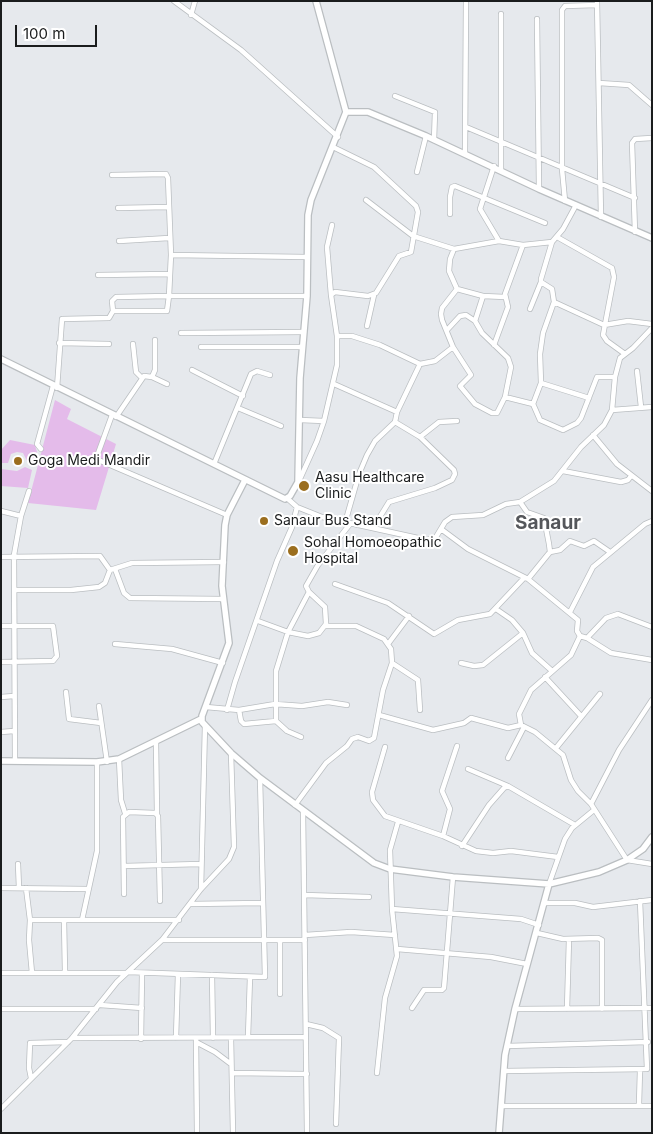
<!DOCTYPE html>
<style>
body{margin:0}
#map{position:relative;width:653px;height:1134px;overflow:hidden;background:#e6e9ed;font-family:Inter,sans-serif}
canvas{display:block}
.frame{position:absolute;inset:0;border:2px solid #1a1c1d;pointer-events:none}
.scale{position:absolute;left:15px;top:25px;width:82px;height:22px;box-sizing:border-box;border:2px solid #1a1c1d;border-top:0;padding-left:6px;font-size:15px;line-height:18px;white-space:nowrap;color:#1a1c1d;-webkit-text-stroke:4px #fff;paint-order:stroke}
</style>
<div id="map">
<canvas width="653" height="1134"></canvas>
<div class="frame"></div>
<div class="scale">100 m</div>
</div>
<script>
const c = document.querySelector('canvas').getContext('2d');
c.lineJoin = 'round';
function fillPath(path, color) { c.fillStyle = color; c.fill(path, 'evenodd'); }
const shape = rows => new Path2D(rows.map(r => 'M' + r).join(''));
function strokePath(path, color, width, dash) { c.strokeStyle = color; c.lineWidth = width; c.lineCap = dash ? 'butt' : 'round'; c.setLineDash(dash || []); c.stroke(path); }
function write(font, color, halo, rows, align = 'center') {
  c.font = font + ' Inter,sans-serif'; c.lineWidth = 4; c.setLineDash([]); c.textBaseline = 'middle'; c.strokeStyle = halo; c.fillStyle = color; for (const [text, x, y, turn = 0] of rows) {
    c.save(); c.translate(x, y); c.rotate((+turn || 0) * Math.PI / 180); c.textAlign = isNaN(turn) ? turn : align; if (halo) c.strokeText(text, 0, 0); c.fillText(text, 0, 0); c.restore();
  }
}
const green = shape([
 [55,400,71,409,67,419,116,444,96,510,28,503],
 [10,440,35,445,37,452,34,463,27,461,23,453,17,452,11,454,8,463,1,463,1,450],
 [25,467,32,470,28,488,1,486,1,469,17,471]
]);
const minor = shape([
 [174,1,241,50,338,137],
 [597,1,601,217],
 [501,14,501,170],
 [191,15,195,1],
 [537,19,539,189],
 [599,83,629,85,652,105],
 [395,96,435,112,434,140],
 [466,127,635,198],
 [465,153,466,1],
 [494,166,480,209,499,241,523,245,552,242,563,229,576,205],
 [417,172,426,136],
 [112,175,166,174,168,178,171,255,169,296,167,311,113,311,112,301,116,297,169,296,307,296],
 [366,200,413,236,454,249],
 [565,201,562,169,562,10,565,6,597,5],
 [118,208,168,207],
 [450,214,450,197,452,187,455,186,545,223],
 [635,232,632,143,635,139,652,138],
 [557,237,612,268,614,277,603,335,607,341,625,354],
 [119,241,169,238],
 [499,241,454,249,450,259,449,271,457,289,483,296,505,297],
 [171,255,307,257],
 [98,275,169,274],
 [331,295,327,247,332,225],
 [554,302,604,325,628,321,652,324],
 [530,309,541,282],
 [475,321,483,296],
 [367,326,374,295],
 [447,330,460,316,466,315,475,321,482,333,508,358,511,367,505,397,497,413,492,413,475,404,460,386,471,375,453,347,442,320,441,314,442,308,457,289],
 [181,333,304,332],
 [337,336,352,336,380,345,420,364,435,361,453,347],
 [59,343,109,344],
 [133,344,136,372,142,378],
 [494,345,508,307,505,294,523,245],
 [201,347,302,347],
 [192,370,243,396],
 [637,371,641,407],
 [152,377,155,370,155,340],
 [541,383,589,398],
 [334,384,397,412],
 [57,388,62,319,109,318,113,311],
 [505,397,533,404,540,420,563,430,577,423,581,418,597,377,615,377],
 [533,404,541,383,540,354,543,333,554,302,552,289,541,282,541,279,552,242],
 [238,408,281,426],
 [612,410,652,407],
 [112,415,96,459,227,515],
 [116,417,144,376,152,377,167,384],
 [324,421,337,365,337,336,331,295,335,292,368,296,376,293,399,256,411,252,418,212,416,206,374,167,333,147],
 [593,435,617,464,652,491],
 [420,437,439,422,457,421],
 [41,449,37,444,53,386],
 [214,464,251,374,257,371,270,375],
 [563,471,621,482,628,480,631,476],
 [299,481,317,441,324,421,300,420],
 [288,499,297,507,322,517,427,540,436,537,445,522,452,517,483,515,506,504,520,502,554,481,581,447,604,425,612,410,615,377,620,358,633,348,652,328],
 [520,502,527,512,544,518,549,544,550,552,528,579],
 [1,511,21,516,29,491],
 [345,523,359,474,367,455,375,441,395,422,397,412,420,364],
 [373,528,389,502,435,488,452,480,455,474,454,470,420,437,395,422],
 [441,529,468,549,528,579,578,620,577,631,580,636,571,655,531,690,519,714,521,725],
 [550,552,560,550,570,541,584,546,594,541,610,552],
 [1,557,100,556,110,570,132,563,224,562],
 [115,569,124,593,130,598,223,599],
 [335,584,388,603,434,634,458,620,490,614,524,578],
 [15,590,71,590,99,587,105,583,110,570],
 [496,609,512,620,523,633,532,653,551,670],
 [570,612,593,567,645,524,652,521],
 [258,621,288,632,308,636,319,633,326,624,325,607,309,592,306,586,318,565,350,524],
 [1,626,53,626,57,656,53,661,1,662],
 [325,626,356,626,384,639,391,649,392,663,418,680,420,710],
 [580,636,587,638,611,653,652,660],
 [587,638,606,618,618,614,652,627],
 [115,644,172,649,223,663],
 [388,644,409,616],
 [461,663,474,666,483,665,523,633],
 [545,677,581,716],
 [66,692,69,719,101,723],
 [1,697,14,696],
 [99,706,107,762],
 [206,707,239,710,275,704,302,706,328,702,347,705],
 [227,710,235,682,277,561,292,527,297,507],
 [239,710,241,721,244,724,276,721,276,671,288,632,309,592],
 [379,715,433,730,464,723,471,718,508,728,521,725,535,732,563,755,571,780,578,791,591,804,627,860,652,864],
 [276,721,287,731,301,737],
 [1,732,14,731],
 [156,742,157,814],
 [385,747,372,792,373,800,385,816,443,836,476,851,493,853,511,851,558,857],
 [556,748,600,694],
 [508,758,524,727],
 [119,759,121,800,125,813],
 [15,760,14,555,21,516],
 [468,769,508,786],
 [591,804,619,750,652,700],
 [295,805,326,763,347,746,352,739,358,737,369,741,374,738,383,690,392,663],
 [303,811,307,1133],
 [443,836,450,809,442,791,457,746],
 [462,846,489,805,504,788,508,786,575,825],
 [18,864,19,888],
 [124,866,200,864],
 [549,884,565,839,572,828,594,810],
 [1,888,87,889],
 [26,888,30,920,29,940,32,973],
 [201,889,205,725],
 [124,894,123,817,129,812,155,813,158,816,160,901],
 [304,895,369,897],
 [544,903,575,903,593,907,652,900],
 [190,904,263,903],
 [392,909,521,919,539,925],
 [30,920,179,920],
 [64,920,65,972],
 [82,920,97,851,97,762],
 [537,933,563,939,598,938,602,940,602,1009],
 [305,935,351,932,395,935],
 [162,940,305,940],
 [280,941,280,994],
 [397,949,491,957,527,964],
 [128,972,265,977,260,778],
 [1,973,125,973],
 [212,975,213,1038],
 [100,1005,142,1008],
 [412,1008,424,990,442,990,444,988,453,877],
 [1,1009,96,1009],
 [515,1009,652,1008],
 [567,1009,569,939],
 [306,1024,323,1028,339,1038,336,1124],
 [248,1037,250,977],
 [72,1038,305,1037],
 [176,1038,178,974],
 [231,1038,233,1133],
 [141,1039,142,973],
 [196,1039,197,1133],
 [196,1042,215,1052,231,1064],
 [507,1046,648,1042],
 [504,1071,647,1069,640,901],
 [232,1073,307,1074],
 [377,1073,385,998,397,956,392,909,390,850,398,822],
 [31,1078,29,1068,30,1043,68,1042],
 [639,1104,640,1070],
 [501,1106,652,1106],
 [1,1109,72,1038,117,982,162,940,201,889,229,859,234,847,231,753]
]);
const tertiary = shape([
 [346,112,368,112,426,136,539,189,652,238],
 [1,359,285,499,290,496,298,482,300,378,307,296,308,215,311,200,346,112,316,1],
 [245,480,227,515,225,525,222,586,229,643,202,716,202,722,231,753,260,778,374,863,390,869,453,877,549,884,515,1009,505,1055,499,1133],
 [1,761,97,762,119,759,201,719],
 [549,884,599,872,627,860,643,849,652,837]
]);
const markers = [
 [18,461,5,"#9b6e1e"],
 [304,486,6,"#9b6e1e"],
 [264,521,5,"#9b6e1e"],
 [293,551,6,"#9b6e1e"]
];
const poiNames = [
 ["Goga Medi Mandir",28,461],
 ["Aasu Healthcare",315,478],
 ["Clinic",315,494],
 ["Sanaur Bus Stand",274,521],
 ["Sohal Homoeopathic",304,543],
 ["Hospital",304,559]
];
const districtNames = [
 ["Sanaur",548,523]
];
fillPath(green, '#e4bbea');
strokePath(minor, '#babec1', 6);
strokePath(tertiary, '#babec1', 8);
strokePath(minor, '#fff', 4.5);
strokePath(tertiary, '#fff', 5.5);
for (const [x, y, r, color] of markers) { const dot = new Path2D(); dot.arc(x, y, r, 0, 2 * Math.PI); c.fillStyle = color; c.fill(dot); strokePath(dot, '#fff', 2); }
write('14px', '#1a1c1d', '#fff', poiNames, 'left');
write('bold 19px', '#55575b', '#fff', districtNames);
</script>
